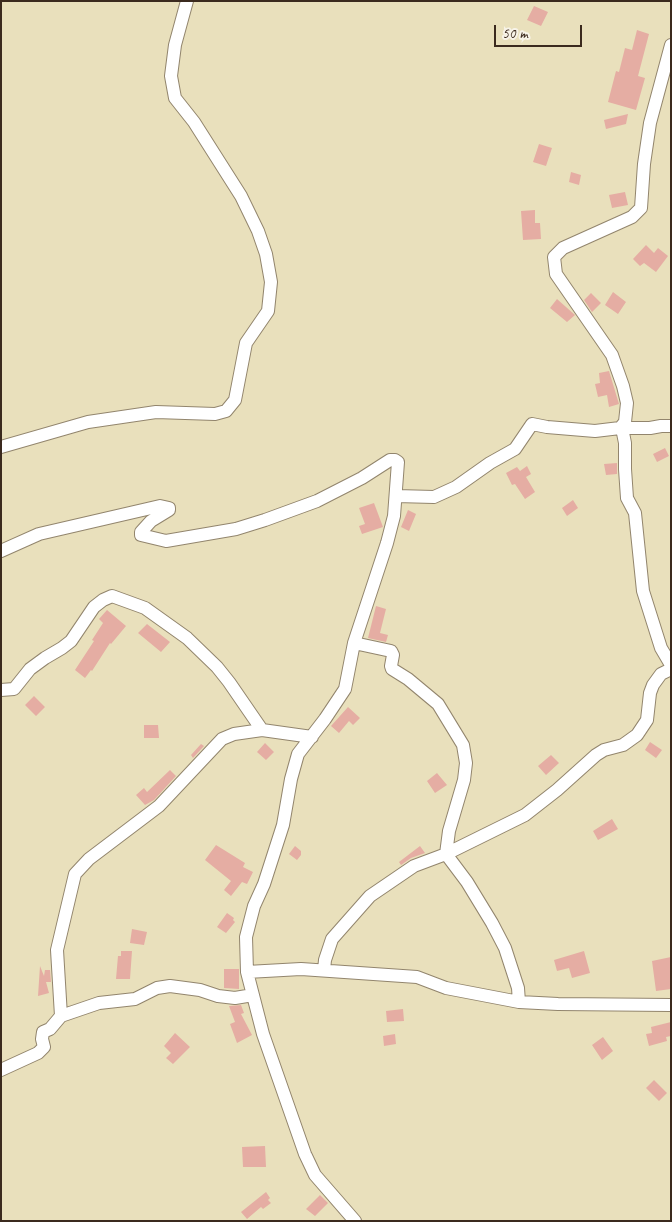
<!DOCTYPE html>
<style>
body{margin:0}
#map{position:relative;width:672px;height:1222px;overflow:hidden;background:#e9e0bc;font-family:Caveat,sans-serif}
canvas{display:block}
.frame{position:absolute;inset:0;border:2px solid #3b2a1e;pointer-events:none}
.scale{position:absolute;left:494px;top:25px;width:88px;height:22px;box-sizing:border-box;border:2px solid #3b2a1e;border-top:0;padding-left:6px;font-size:15px;line-height:18px;white-space:nowrap;color:#3b2a1e;-webkit-text-stroke:4px #f7f3e8;paint-order:stroke}
</style>
<div id="map">
<canvas width="672" height="1222"></canvas>
<div class="frame"></div>
<div class="scale">50 m</div>
</div>
<script>
const c = document.querySelector('canvas').getContext('2d');
c.lineJoin = 'round';
function fillPath(path, color) { c.fillStyle = color; c.fill(path, 'evenodd'); }
const shape = rows => new Path2D(rows.map(r => 'M' + r).join(''));
function strokePath(path, color, width, dash) { c.strokeStyle = color; c.lineWidth = width; c.lineCap = dash ? 'butt' : 'round'; c.setLineDash(dash || []); c.stroke(path); }
const building = shape([
 [534,6,548,12,541,26,527,20],
 [637,30,649,34,638,76,645,78,636,110,608,102,616,71,619,72,625,48,632,50],
 [628,114,626,124,606,129,604,120],
 [539,144,552,148,546,166,533,162],
 [571,172,581,175,579,185,569,182],
 [625,192,628,205,612,208,609,195],
 [535,210,535,223,540,223,541,239,523,240,521,211],
 [646,245,654,253,658,248,668,256,656,272,644,263,640,266,633,259],
 [613,292,626,302,618,314,605,305],
 [591,293,601,303,592,312,584,300],
 [557,299,575,315,567,322,550,308],
 [609,371,619,404,609,407,607,395,598,397,595,384,600,383,599,373],
 [665,448,669,456,657,462,653,454],
 [617,463,617,474,606,475,604,464],
 [527,466,531,474,526,477,535,492,525,499,515,484,512,485,506,473,517,467,520,471],
 [573,500,578,508,567,516,562,508],
 [374,503,383,527,362,534,359,526,365,524,359,508],
 [408,510,416,514,409,531,401,527],
 [376,606,386,609,380,633,388,635,386,642,368,638],
 [107,610,126,626,111,644,110,643,92,671,91,670,85,678,75,670,94,641,92,640,103,623,99,619],
 [147,624,170,642,161,652,138,633],
 [34,696,45,707,36,716,25,705],
 [348,707,360,718,353,725,349,721,339,733,331,726],
 [144,725,158,725,159,738,144,738],
 [650,742,662,750,656,758,645,750],
 [265,743,274,752,266,760,257,752],
 [201,744,204,746,193,758,191,755],
 [551,755,559,763,546,775,538,766],
 [170,770,176,776,154,800,145,805,136,795,144,788,147,792],
 [437,773,447,785,435,793,427,781],
 [612,819,618,829,598,840,593,831],
 [216,845,245,863,243,867,253,872,247,884,242,882,231,896,224,890,231,881,205,860],
 [295,846,301,851,301,855,297,860,289,854],
 [420,846,425,853,411,858,401,865,399,862],
 [227,913,234,918,233,920,235,922,226,933,217,927],
 [132,929,147,932,144,945,130,943],
 [121,951,132,951,130,979,116,979,118,956,121,956],
 [584,951,590,973,572,978,569,968,557,971,554,960],
 [671,957,671,989,656,991,652,961],
 [40,966,44,976,45,970,50,970,51,982,46,982,49,993,38,996],
 [224,969,239,969,239,989,224,988],
 [241,1005,244,1013,241,1014,252,1035,237,1043,230,1024,235,1022,229,1006],
 [403,1009,404,1021,387,1022,386,1011],
 [671,1022,671,1036,666,1037,667,1041,649,1046,646,1034,652,1033,651,1027],
 [175,1033,190,1047,173,1064,166,1058,171,1053,164,1046],
 [395,1034,396,1044,384,1046,383,1036],
 [603,1037,613,1051,602,1060,592,1045],
 [654,1080,667,1093,659,1101,646,1088],
 [265,1146,266,1167,243,1167,242,1147],
 [266,1192,270,1198,268,1200,271,1203,263,1209,261,1207,247,1219,241,1212],
 [320,1195,328,1203,315,1216,306,1209]
]);
const street = shape([
 [671,426,661,426,650,428,620,428,623,433,625,443,625,469,627,498,635,513,643,591,661,648,671,665],
 [1,447,88,422,156,412,215,414,226,411,235,400,246,343,268,311,271,282,266,254,258,231,241,196,194,122,175,98,171,76,175,45,187,1],
 [396,496,434,497,456,487,490,463,515,449,532,424,547,427,595,431,620,428,625,422,627,403,623,386,612,355,556,274,554,257,563,248,632,217,641,208,644,164,650,123,671,45],
 [1,551,39,534,160,506,169,508,169,510,151,521,141,532,141,535,166,541,236,529,265,520,317,501,362,478,390,460,395,460,398,462,394,516,387,543,354,643,345,689,325,719,298,754,291,779,283,825,264,884,254,906,246,937,247,972,263,1034,305,1154,315,1175,355,1221],
 [354,643,391,651,393,655,391,666,392,669,408,679,438,704,463,745,466,763,464,780,449,831,446,854,467,882,492,923,505,948,518,988,519,1002],
 [1,690,14,689,30,669,45,658,62,648,71,641,94,607,103,600,112,596,145,608,187,638,217,667,229,682,262,730],
 [324,970,325,960,332,939,370,896,414,866,446,854,525,815,557,790,596,755,604,750,623,745,637,735,647,720,650,693,653,685,661,674,671,669],
 [247,972,301,969,417,977,446,988,519,1002,558,1004,671,1005],
 [61,1016,57,950,75,874,89,859,159,806,222,739,234,734,262,730,312,737],
 [1,1070,38,1053,44,1047,42,1039,43,1032,50,1029,61,1016,99,1003,135,999,157,988,170,986,200,990,218,996,235,998,253,995]
]);
fillPath(building, '#e5ada3');
strokePath(street, '#92856d', 14);
strokePath(street, '#fff', 12);
</script>
